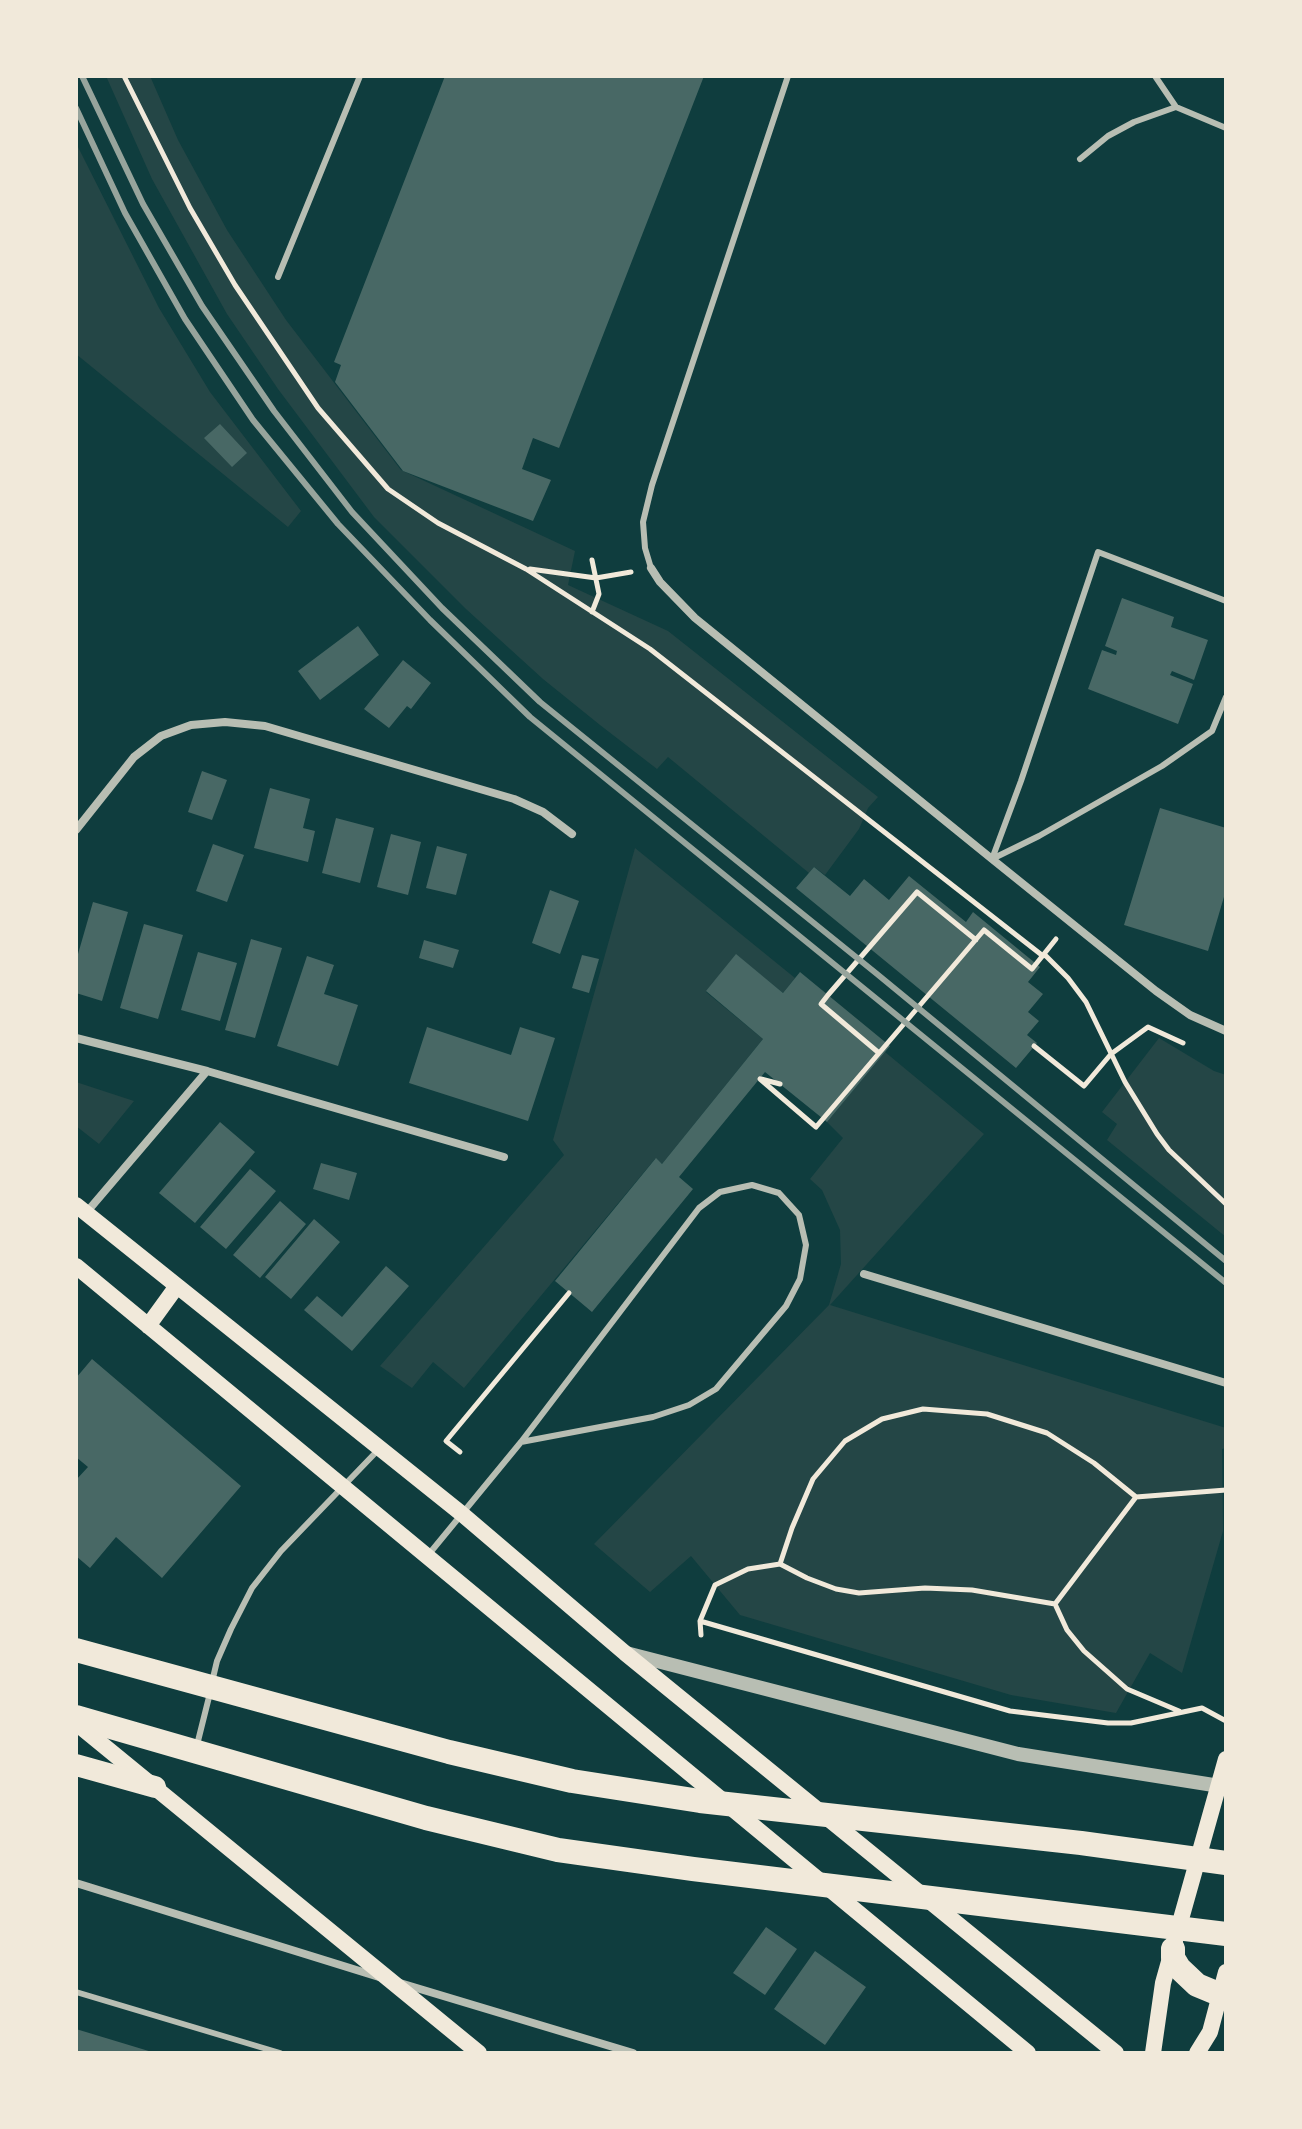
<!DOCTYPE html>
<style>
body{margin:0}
#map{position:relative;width:1302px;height:2129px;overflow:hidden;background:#0f3d3e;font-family:"Varela Round",sans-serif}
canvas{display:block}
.frame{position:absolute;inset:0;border:78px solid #f1e9da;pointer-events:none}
</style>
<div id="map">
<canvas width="1302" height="2129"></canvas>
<div class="frame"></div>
</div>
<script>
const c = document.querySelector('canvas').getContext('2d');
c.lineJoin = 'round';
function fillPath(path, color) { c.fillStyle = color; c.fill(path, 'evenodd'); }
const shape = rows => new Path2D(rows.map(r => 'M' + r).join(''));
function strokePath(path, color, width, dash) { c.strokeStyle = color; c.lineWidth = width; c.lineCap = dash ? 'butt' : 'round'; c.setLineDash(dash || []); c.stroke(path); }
const green = shape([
 [106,76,150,76,178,140,227,230,286,320,401,470,575,551,568,585,668,631,878,797,868,808,859,829,825,875,814,867,809,873,668,757,657,769,600,725,543,679,466,609,374,517,278,389,227,314,152,179],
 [76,143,159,308,210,392,301,511,288,527,76,354],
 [635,848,795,978,783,993,736,955,706,992,763,1039,662,1164,655,1159,464,1388,433,1362,412,1388,380,1366,564,1155,553,1140],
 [1159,1038,1214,1071,1226,1075,1226,1237,1107,1140,1117,1124,1102,1112],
 [885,1052,984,1134,830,1305,1226,1428,1226,1448,1222,1449,1223,1531,1182,1673,1150,1653,1116,1713,1011,1695,740,1615,691,1556,650,1592,594,1544,829,1305,841,1264,840,1230,822,1190,810,1179,843,1138,827,1122],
 [76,1082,134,1101,99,1144,76,1126]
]);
const building = shape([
 [445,76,704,76,559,448,533,438,522,469,551,480,533,521,403,471,335,382,341,365,334,362],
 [220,424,247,453,232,467,204,438],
 [1122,598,1174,617,1171,627,1208,640,1194,680,1172,671,1170,675,1193,684,1178,724,1088,689,1102,650,1116,655,1117,651,1105,646],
 [358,626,379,655,320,700,298,671],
 [403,660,431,683,411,709,407,706,389,728,364,709],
 [202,771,227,780,212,820,188,812],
 [270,788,310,799,303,828,315,831,308,862,254,848],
 [1160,808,1226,828,1226,890,1208,951,1124,925],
 [336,818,374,828,360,883,322,873],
 [391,834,421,842,408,895,377,887],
 [213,844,244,855,227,902,196,891],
 [437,846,467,854,456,895,426,888],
 [814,867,850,896,864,879,889,900,909,876,966,922,973,912,1040,967,1028,982,1043,994,1028,1012,1039,1021,1027,1035,1037,1043,1016,1068,796,888],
 [550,890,579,901,560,954,532,943],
 [93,902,128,912,102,1001,76,993,76,961],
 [144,924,183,935,158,1019,120,1008],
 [251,939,282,948,255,1038,225,1030],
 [424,940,459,950,453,968,419,958],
 [198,952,237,963,220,1021,181,1010],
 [736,954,783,993,800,972,890,1046,827,1122,765,1072,679,1177,693,1189,592,1312,555,1281,656,1158,662,1164,763,1039,706,991],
 [582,955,599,959,589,993,572,988],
 [307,956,334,965,324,994,358,1005,338,1066,277,1046],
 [427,1027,511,1055,520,1027,555,1038,528,1121,409,1083],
 [220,1122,255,1152,195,1223,159,1193],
 [321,1163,357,1173,349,1200,313,1189],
 [250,1169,276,1191,226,1249,200,1227],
 [280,1201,306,1224,260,1278,233,1255],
 [314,1219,340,1242,291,1299,265,1277],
 [386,1266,409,1286,352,1351,304,1310,317,1296,342,1317],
 [92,1359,241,1486,162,1578,116,1537,90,1568,76,1556,76,1480,88,1467,76,1457,76,1378],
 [766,1927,797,1949,765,1995,733,1973],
 [815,1951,866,1987,825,2045,774,2009],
 [76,2029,152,2052,152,2053,76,2053]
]);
const path = shape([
 [124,76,190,208,235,285,318,408,388,489,438,523,526,569,650,649,1043,956],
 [530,569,596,578,631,572],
 [592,612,599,594,592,560],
 [1044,954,1068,978,1086,1002,1125,1082,1157,1134,1169,1150,1226,1204],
 [1034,1046,1084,1086,1111,1054,1148,1027,1183,1043],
 [879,1053,821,1004,828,995,917,892,976,940],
 [760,1079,816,1127,984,930,1032,969,1056,939],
 [761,1079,780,1084],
 [460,1452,446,1441,569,1293],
 [780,1564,792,1528,813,1479,845,1441,882,1419,923,1409,987,1414,1047,1433,1094,1463,1136,1497,1226,1490],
 [1055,1604,1136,1497],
 [700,1621,1010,1711,1108,1723,1131,1723,1202,1708,1226,1721],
 [701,1635,700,1621,715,1585,748,1569,780,1564,807,1578,836,1589,859,1593,925,1588,972,1590,1055,1604,1067,1630,1084,1651,1127,1689,1179,1711]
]);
const service = shape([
 [1155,76,1176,107,1226,128],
 [1080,159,1108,136,1134,122,1176,107],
 [278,277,360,76],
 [651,568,645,548,643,522,652,485,788,76],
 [992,859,1021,781,1098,552,1226,601],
 [992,859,1039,836,1162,766,1212,731,1226,697],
 [429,1554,521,1442,699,1208,720,1192,752,1185,779,1193,799,1215,806,1245,800,1279,786,1306,716,1389,689,1405,653,1417,521,1442],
 [212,1682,217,1661,231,1629,252,1588,281,1551,380,1448],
 [197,1745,210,1693],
 [76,1992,280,2053]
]);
const minor = shape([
 [651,568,660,582,695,618,992,859,1156,991,1190,1015,1226,1031],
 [76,830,134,757,161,736,191,725,225,722,265,726,514,799,543,812,572,834],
 [76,1038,207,1071,504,1157],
 [86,1213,207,1071],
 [864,1274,1226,1383],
 [76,1883,379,1977],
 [400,1983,633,2053]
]);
const tertiary = shape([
 [626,1653,1018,1754,1226,1787]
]);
const secondary = shape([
 [76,1205,462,1514,625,1653,1116,2053],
 [76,1266,1028,2053],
 [148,1326,177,1286],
 [76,1723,479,2053],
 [1153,2053,1163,1983,1226,1759],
 [1197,2053,1210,2032,1226,1972]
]);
const trunk = shape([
 [76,1765,155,1787]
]);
const motorway = shape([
 [76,1650,449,1752,572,1781,700,1801,1081,1843,1226,1863],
 [76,1717,426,1818,558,1850,693,1869,1226,1934],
 [1173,1949,1173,1958,1179,1968,1197,1985,1226,1997]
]);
const rail = shape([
 [82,76,143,204,202,306,274,411,352,512,442,608,540,702,877,974,1226,1261],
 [76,108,125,213,185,319,253,420,338,524,430,620,530,717,1226,1283]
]);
fillPath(green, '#244646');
fillPath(building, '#486865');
strokePath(path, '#f1e9da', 5);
strokePath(service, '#b8beb3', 6);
strokePath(minor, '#b8beb3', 8);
strokePath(tertiary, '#b8beb3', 14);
strokePath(secondary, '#f1e9da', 16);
strokePath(trunk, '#f1e9da', 22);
strokePath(motorway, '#f1e9da', 24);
strokePath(rail, '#97a49c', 6);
</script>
